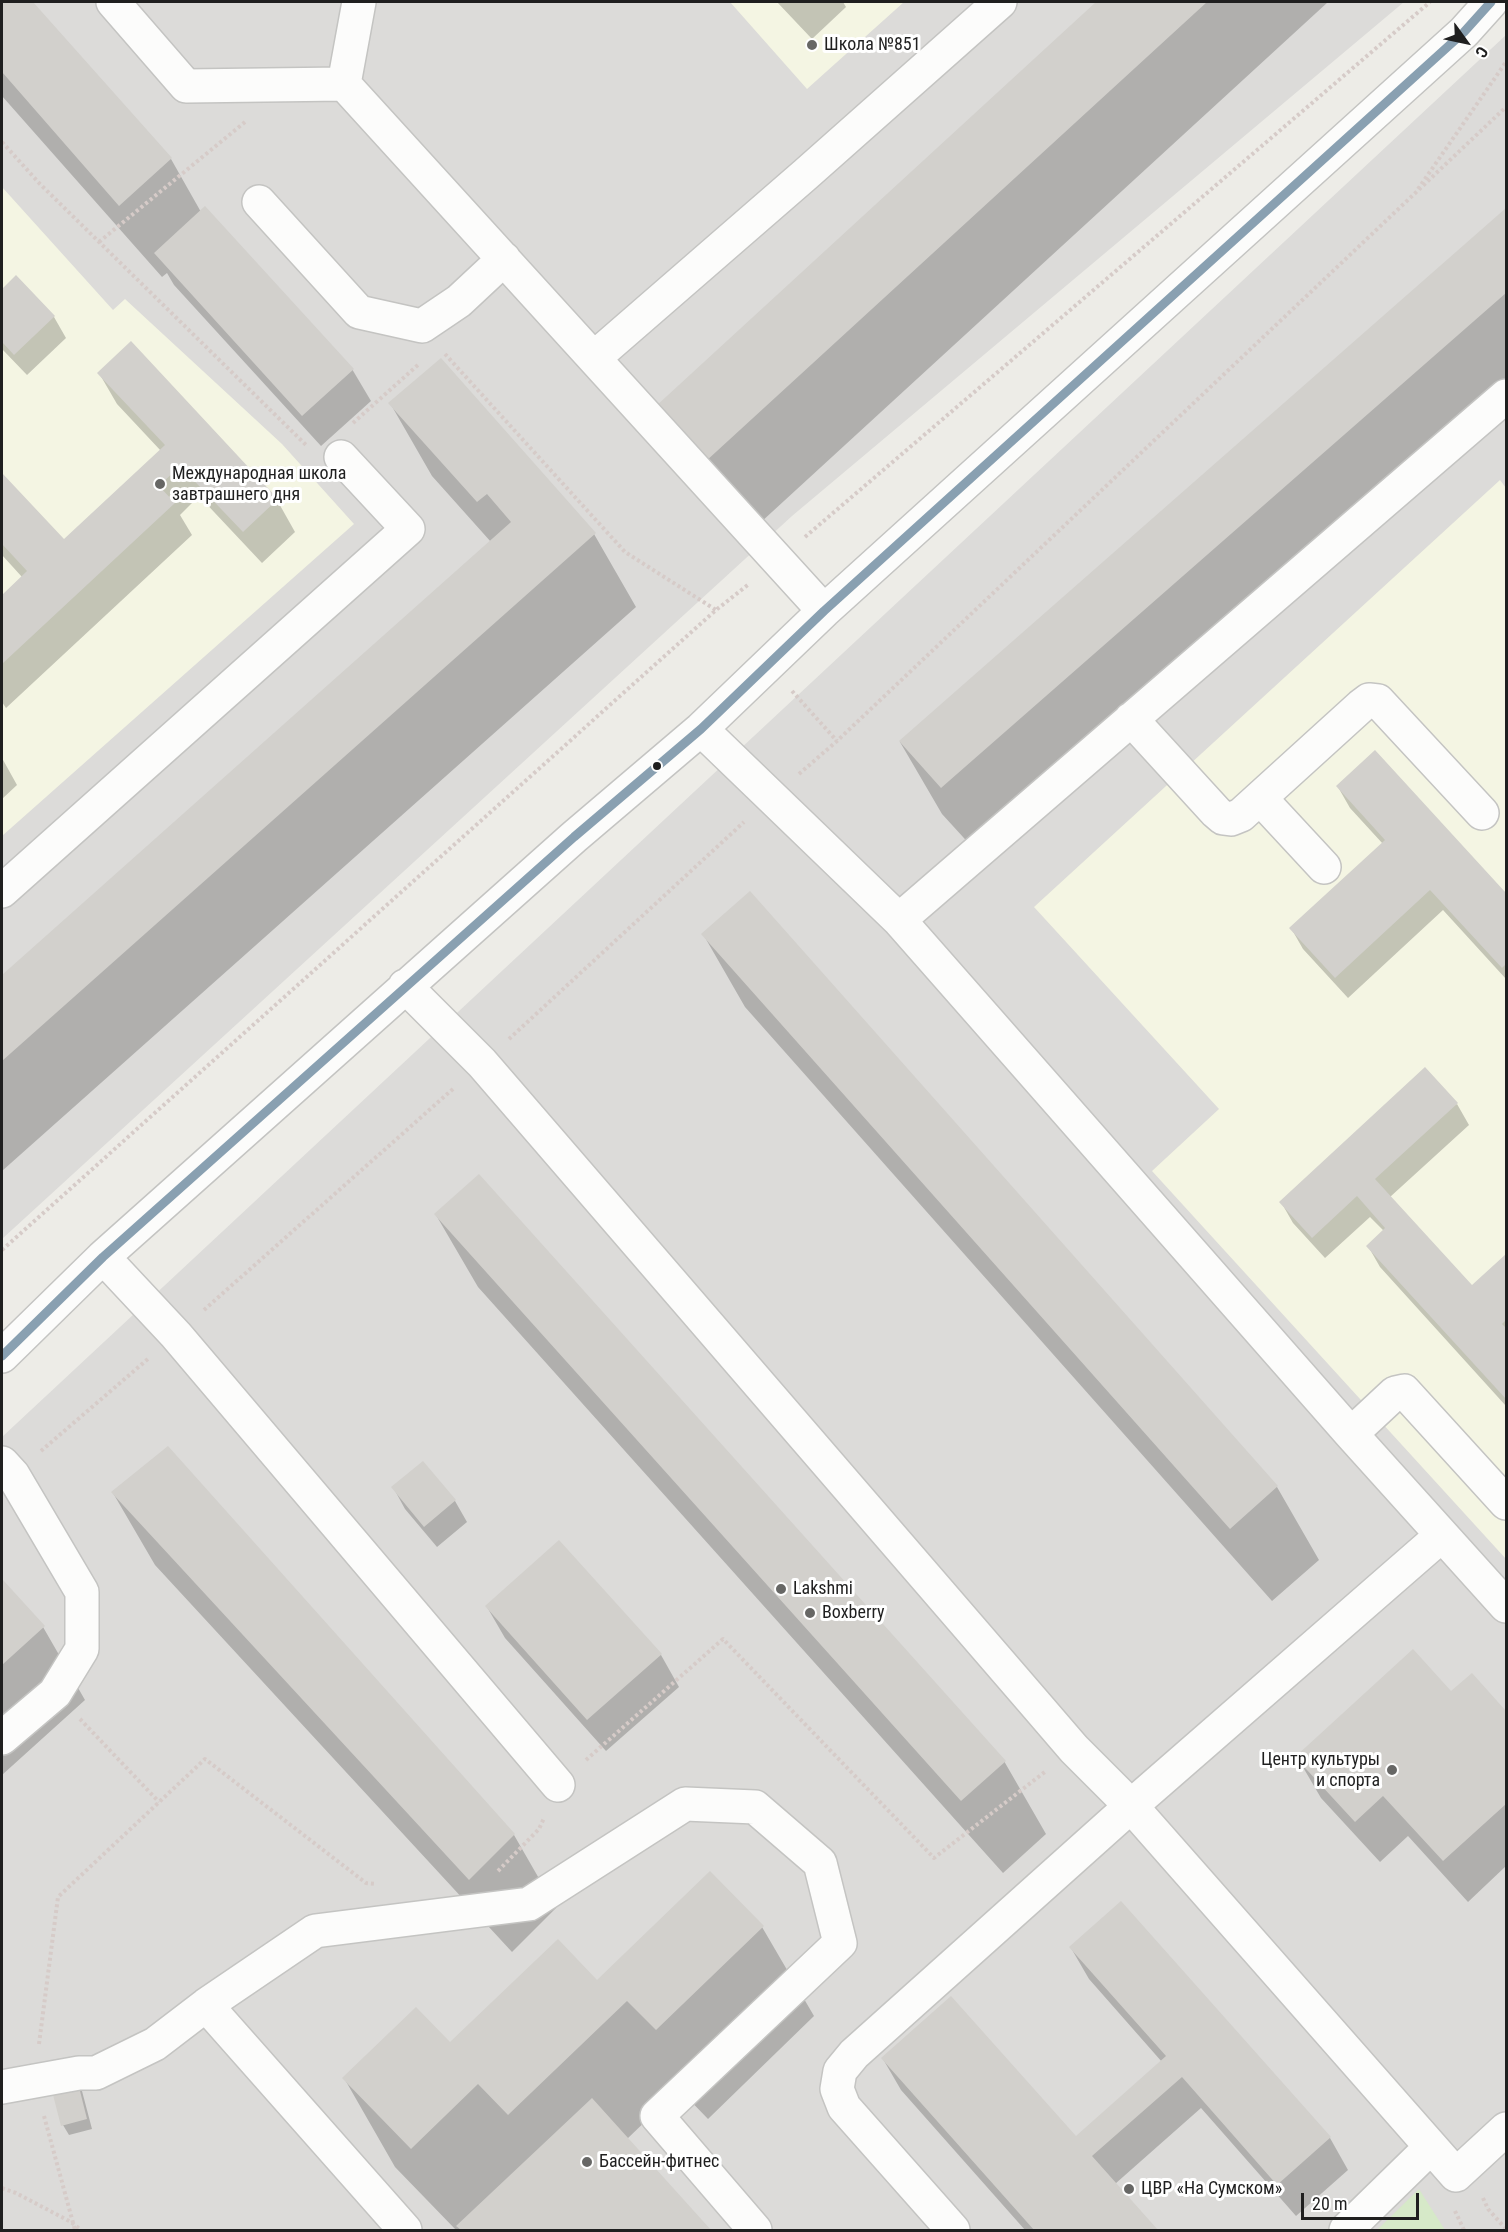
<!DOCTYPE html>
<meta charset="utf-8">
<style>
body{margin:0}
#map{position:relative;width:1508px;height:2232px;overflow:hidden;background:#edece7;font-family:"Roboto Condensed",sans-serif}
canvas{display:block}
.frame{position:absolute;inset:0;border:3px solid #1f1f1f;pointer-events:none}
.north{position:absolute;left:1436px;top:12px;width:60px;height:60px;-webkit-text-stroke:4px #fff;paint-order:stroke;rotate:123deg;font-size:16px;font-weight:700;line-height:24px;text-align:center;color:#1f1f1f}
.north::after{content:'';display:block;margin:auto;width:21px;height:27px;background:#1f1f1f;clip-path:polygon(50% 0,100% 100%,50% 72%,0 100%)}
.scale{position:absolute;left:1301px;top:2193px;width:118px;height:27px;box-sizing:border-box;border:3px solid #1f1f1f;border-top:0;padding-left:8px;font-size:18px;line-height:21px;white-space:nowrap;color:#1f1f1f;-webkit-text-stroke:4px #fff;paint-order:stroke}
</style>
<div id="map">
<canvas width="1508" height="2232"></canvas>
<div class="frame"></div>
<div class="north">С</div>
<div class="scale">20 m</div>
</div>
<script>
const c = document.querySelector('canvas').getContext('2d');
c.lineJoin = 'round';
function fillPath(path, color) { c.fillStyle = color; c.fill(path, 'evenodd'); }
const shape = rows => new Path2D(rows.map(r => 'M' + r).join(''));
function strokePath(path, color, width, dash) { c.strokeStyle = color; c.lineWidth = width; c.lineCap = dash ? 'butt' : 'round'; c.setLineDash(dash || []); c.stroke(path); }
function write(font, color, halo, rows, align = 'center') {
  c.font = font + ' "Roboto Condensed",sans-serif'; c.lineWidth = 6; c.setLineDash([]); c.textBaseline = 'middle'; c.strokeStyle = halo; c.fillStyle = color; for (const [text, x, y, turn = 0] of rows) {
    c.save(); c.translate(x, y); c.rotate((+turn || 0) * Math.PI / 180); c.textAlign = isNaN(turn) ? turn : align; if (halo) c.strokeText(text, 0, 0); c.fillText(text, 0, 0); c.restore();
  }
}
const residential = shape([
 [2,2,1404,2,792,516,2,1239],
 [1506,35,1506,2230,2,2230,2,1437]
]);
const education = shape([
 [730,2,904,2,807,89],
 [2,187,113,310,125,299,282,444,354,524,2,836],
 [1500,480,1506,488,1506,1559,1152,1171,1219,1109,1034,907]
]);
const grass = shape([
 [1419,2189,1445,2230,1377,2230]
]);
const shadow = shape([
 [2,2,31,2,171,159,201,212,352,369,371,401,321,446,174,285,167,273,162,277,2,96],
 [777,2,843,2,846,7,812,39],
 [1099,2,1328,2,748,534,657,408],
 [1506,210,1506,402,984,860,942,814,900,742],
 [16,277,54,317,66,338,27,375,2,349,2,291],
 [131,343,277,500,295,532,262,563,199,496,180,515,192,535,6,708,2,702,2,597,22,577,2,555,2,475,64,542,161,451,117,404,99,373],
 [390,403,594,534,636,607,2,1171,2,977,491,542,432,476],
 [1375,752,1506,895,1506,979,1443,910,1348,998,1303,949,1291,928,1383,844,1350,808,1338,787],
 [2,758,17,785,2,799],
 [703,934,1277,1487,1319,1560,1272,1601,745,1007],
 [1457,1104,1469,1125,1390,1197,1472,1287,1506,1256,1506,1406,1380,1267,1368,1246,1384,1231,1370,1217,1325,1258,1293,1223,1281,1202],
 [436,1215,1004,1761,1046,1834,1003,1873,478,1287],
 [423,1464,455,1501,467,1522,437,1547,405,1509,393,1487],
 [113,1493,514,1835,556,1908,512,1952,155,1565],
 [3,1582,43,1627,85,1700,2,1775,2,1584],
 [487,1607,661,1655,679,1687,606,1751,505,1638],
 [1471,1675,1506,1714,1506,1866,1468,1902,1408,1836,1380,1862,1321,1798,1297,1757,1451,1693],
 [1121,1903,1330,2138,1348,2170,1296,2216,1201,2108,1115,2184,1156,2230,1025,2230,901,2090,883,2059,1075,2138,1162,2062,1089,1979,1071,1948],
 [762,1927,814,2016,708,2119,679,2089,627,2139,709,2230,456,2230,395,2167,344,2078,450,2044,597,1982],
 [76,2081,82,2091,92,2129,69,2135,63,2125]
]);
const building = shape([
 [2,2,33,2,172,158,119,206,2,72],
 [1096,2,1207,2,705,462,655,407],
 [205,206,354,369,302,416,154,253],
 [1506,208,1506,293,941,788,899,741],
 [16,275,55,316,14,355,2,342,2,289],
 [131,341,278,499,243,532,180,466,159,486,175,503,2,664,2,595,27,571,2,544,2,473,64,539,165,445,97,373],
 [441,358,596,533,2,1061,2,975,511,522,487,494,477,502,388,403],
 [1375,750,1506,893,1506,964,1502,968,1430,890,1335,978,1289,928,1385,840,1336,786],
 [750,891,1278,1486,1230,1529,701,934],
 [1425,1067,1458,1103,1375,1179,1472,1285,1506,1254,1506,1320,1502,1324,1506,1328,1506,1399,1366,1246,1385,1228,1357,1196,1312,1238,1279,1202],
 [479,1174,1006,1761,961,1801,434,1214],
 [168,1446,515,1834,469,1880,111,1492],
 [423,1461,456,1500,424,1527,391,1487],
 [559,1540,662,1654,587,1720,485,1606],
 [3,1580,45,1626,2,1665,2,1582],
 [1413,1649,1451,1691,1472,1673,1506,1711,1506,1804,1443,1861,1383,1796,1355,1822,1295,1757],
 [710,1871,764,1926,656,2030,627,2001,508,2115,478,2084,411,2149,342,2078,416,2007,450,2042,558,1939,597,1980],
 [1121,1901,1331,2137,1277,2185,1182,2077,1092,2156,1158,2230,1034,2230,881,2058,951,1996,1076,2136,1166,2056,1069,1947],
 [77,2079,87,2119,61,2126,51,2087],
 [592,2098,711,2230,461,2230,456,2226]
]);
const path = shape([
 [2,142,40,184,307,446],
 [1418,189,1506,62],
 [99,242,245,122],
 [445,354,625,552,716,610],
 [353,423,419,364],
 [805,537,1430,2],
 [792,691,837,741],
 [799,774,837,741,1506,107],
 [509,1039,744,822],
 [2,1250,716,610,749,584],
 [204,1310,454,1088],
 [41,1451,149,1358],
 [80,1719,159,1802],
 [586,1760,723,1639,934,1858,1046,1771],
 [498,1871,539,1829,544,1818],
 [39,2044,58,1897,205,1759,366,1883,376,1884],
 [44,2116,75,2230],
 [2,2188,16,2193,71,2222,81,2230],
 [1483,2198,1488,2209,1506,2229],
 [1455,2211,1464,2230]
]);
const minor = shape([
 [113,2,186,86,344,84,359,2],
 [344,84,824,611],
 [259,202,359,312,422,326,459,301,504,259],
 [594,358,806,174,1000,2],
 [1131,719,1216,812,1223,818,1231,819,1241,815,1361,706,1369,700,1378,701,1482,813],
 [701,729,899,920,1351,1434,1506,1606],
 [1260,798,1324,867],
 [2,891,408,529,341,457],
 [899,920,1506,396],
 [405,986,482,1063,1031,1699,1074,1749,1131,1806,1456,2175,1506,2129],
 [103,1257,176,1335,558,1785],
 [2,1356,103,1257,574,837,701,729,824,611,1464,32,1491,2],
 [1351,1434,1395,1393,1404,1391,1506,1503],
 [2,1463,13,1475,82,1592,82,1649,55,1693,2,1738],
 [206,2005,405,2230],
 [2,2087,79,2073,96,2073,155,2044,206,2005,315,1931,529,1904,685,1804,755,1807,820,1863,840,1943,657,2116,755,2230],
 [953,2230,844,2107,837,2089,840,2071,854,2054,1131,1806,1441,1536],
 [1346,2230,1431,2147]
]);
const bus1 = shape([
 [2,1356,103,1257,574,837,701,729,824,611,1464,32,1491,2]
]);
const markers = [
 [812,45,6,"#676765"],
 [160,484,6,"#676765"],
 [657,766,5,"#1f1f1f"],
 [781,1589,6,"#676765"],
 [810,1613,6,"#676765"],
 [1392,1770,6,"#676765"],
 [587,2162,6,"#676765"],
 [1129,2189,6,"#676765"]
];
const poiNames = [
 ["Школа №851",824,45],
 ["Международная школа",172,474],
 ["завтрашнего дня",172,495],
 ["Lakshmi",793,1589],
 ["Boxberry",822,1613],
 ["Центр культуры",1380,1760,"right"],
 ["и спорта",1380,1781,"right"],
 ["Бассейн-фитнес",599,2162],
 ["ЦВР «На Сумском»",1141,2189]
];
fillPath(residential, '#dcdbd9');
fillPath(education, '#f4f5e3');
fillPath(grass, '#d6e9c8');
fillPath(shadow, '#0003');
fillPath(building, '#d2d0cc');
strokePath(minor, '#c4c4c2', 36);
strokePath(path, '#d6cbc8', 4, [3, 3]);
strokePath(minor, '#fcfcfb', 33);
strokePath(bus1, '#89a0b1', 9);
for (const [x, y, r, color] of markers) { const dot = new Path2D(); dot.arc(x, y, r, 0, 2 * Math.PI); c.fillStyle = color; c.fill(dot); strokePath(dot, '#fff', 2); }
write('18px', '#1f1f1f', '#fff', poiNames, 'left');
</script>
